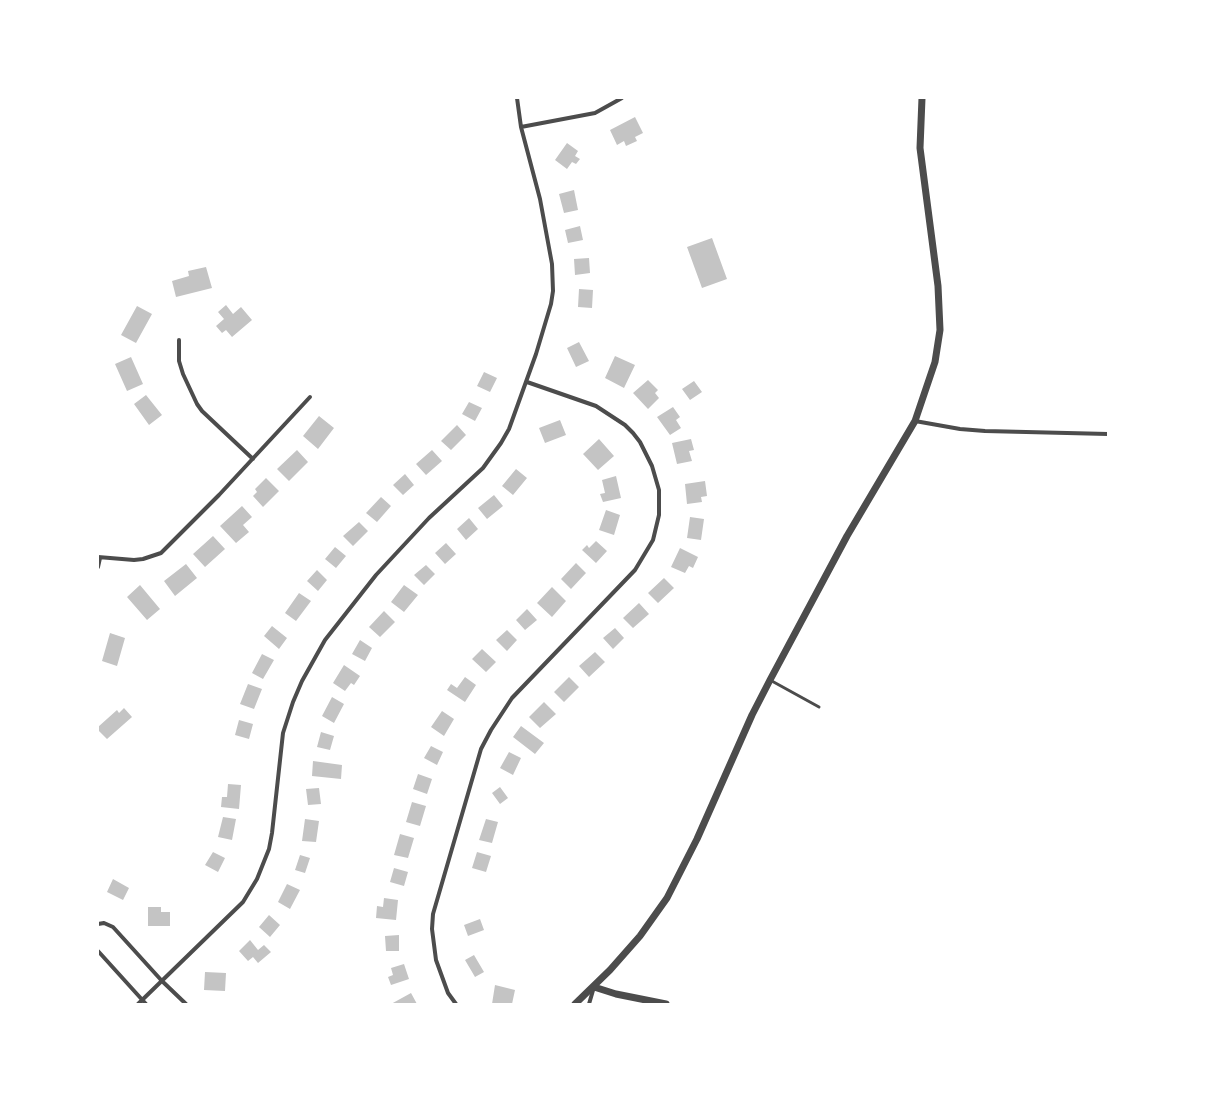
<!DOCTYPE html>
<style>
body{margin:0}
#map{position:relative;width:1206px;height:1102px;overflow:hidden;background:#fff;font-family:"IBM Plex Sans",sans-serif}
canvas{display:block}
.frame{position:absolute;inset:0;border:99px solid #fff;pointer-events:none}
</style>
<div id="map">
<canvas width="1206" height="1102"></canvas>
<div class="frame"></div>
</div>
<script>
const c = document.querySelector('canvas').getContext('2d');
c.lineJoin = 'round';
function fillPath(path, color) { c.fillStyle = color; c.fill(path, 'evenodd'); }
const shape = rows => new Path2D(rows.map(r => 'M' + r).join(''));
function strokePath(path, color, width, dash) { c.strokeStyle = color; c.lineWidth = width; c.lineCap = dash ? 'butt' : 'round'; c.setLineDash(dash || []); c.stroke(path); }
const building = shape([
 [635,117,643,133,635,137,637,141,626,146,624,141,617,145,610,130],
 [567,143,578,151,575,156,580,159,576,164,572,162,567,169,555,160],
 [574,190,578,210,564,213,559,194],
 [580,226,583,240,568,243,565,230],
 [712,238,727,279,702,288,687,247],
 [589,258,590,273,575,275,574,259],
 [206,267,212,288,176,297,172,281,189,276,188,271],
 [579,289,593,290,592,308,578,307],
 [226,305,233,314,241,307,252,320,232,337,226,330,222,333,216,326,224,319,218,312],
 [137,306,152,314,136,343,121,335],
 [579,342,589,361,576,367,567,348],
 [615,356,635,365,624,388,605,378],
 [131,357,143,384,127,391,115,364],
 [484,372,497,378,490,392,477,386],
 [648,380,658,390,655,393,659,398,648,409,633,393],
 [694,381,702,392,690,400,682,389],
 [146,395,162,415,149,425,134,404],
 [469,402,482,408,475,421,462,414],
 [673,407,680,417,676,420,681,428,670,435,657,417],
 [319,416,334,428,318,449,303,436],
 [560,420,566,435,545,443,539,428],
 [457,425,466,435,451,450,441,441],
 [599,439,614,456,598,470,583,454],
 [691,439,694,450,689,451,692,461,677,464,672,443],
 [297,450,308,462,289,481,277,469],
 [432,450,442,461,426,475,416,464],
 [516,469,527,478,513,495,502,486],
 [405,474,414,485,403,495,393,485],
 [616,476,621,498,603,502,600,494,605,493,602,480],
 [266,478,279,491,263,507,253,496,257,492,255,489],
 [705,481,707,496,701,497,702,502,687,504,685,484],
 [494,495,503,506,487,519,478,508],
 [381,497,391,506,377,522,366,513],
 [242,506,252,517,243,525,249,532,236,543,220,526],
 [606,510,620,515,614,535,599,530],
 [690,517,704,519,701,540,687,538],
 [469,518,478,529,466,540,457,529],
 [359,522,368,531,353,546,343,536],
 [213,536,225,549,205,567,193,554],
 [596,541,607,551,596,563,582,550,587,545,589,548],
 [446,543,456,554,445,564,435,553],
 [335,547,346,556,336,568,325,559],
 [680,548,698,557,693,568,689,566,685,573,671,567],
 [576,563,586,573,571,589,561,579],
 [186,564,197,578,175,596,164,581],
 [426,565,435,574,424,585,414,575],
 [317,570,327,580,318,591,307,581],
 [664,578,674,588,658,603,648,593],
 [140,585,160,609,147,620,127,597],
 [404,585,418,595,404,612,391,602],
 [552,587,566,601,552,617,537,603],
 [299,593,311,601,296,621,285,613],
 [639,603,649,614,633,628,623,618],
 [527,609,537,620,525,630,516,620],
 [384,611,395,622,380,637,369,627],
 [272,626,287,638,279,649,264,636],
 [615,628,624,638,613,649,603,638],
 [507,630,517,640,507,651,496,640],
 [110,633,125,638,117,666,102,661],
 [360,640,372,648,365,661,352,654],
 [482,649,496,662,486,672,472,659],
 [595,652,605,662,589,677,579,666],
 [262,654,274,660,263,679,252,673],
 [344,665,360,676,354,685,351,683,345,691,333,683],
 [465,677,476,685,465,702,447,690,451,684,457,688],
 [569,677,579,687,564,702,554,692],
 [248,684,262,689,254,709,240,704],
 [332,697,344,704,334,723,322,716],
 [544,702,556,714,540,728,529,717],
 [124,708,132,717,107,739,98,730,98,727,117,710,119,713],
 [442,711,454,719,444,736,431,727],
 [239,720,253,724,249,739,235,735],
 [521,726,544,743,535,754,513,737],
 [321,732,334,736,330,750,317,747],
 [431,746,443,752,437,765,424,758],
 [509,752,521,758,513,775,500,768],
 [313,761,342,765,341,779,312,776],
 [418,774,432,779,427,794,413,789],
 [228,784,241,785,239,809,221,807,222,797,227,797],
 [500,787,508,798,500,804,492,793],
 [319,788,321,804,308,805,306,789],
 [412,802,426,806,420,826,406,822],
 [223,817,236,819,232,840,218,837],
 [305,819,319,821,316,842,302,841],
 [486,819,498,822,492,843,479,840],
 [400,834,414,838,408,858,394,855],
 [213,852,225,858,218,872,205,865],
 [477,852,491,856,486,872,472,868],
 [300,855,310,858,305,873,295,870],
 [394,868,408,872,404,886,390,882],
 [113,879,129,888,123,900,107,892],
 [287,884,300,890,290,909,278,902],
 [384,898,398,900,396,920,376,918,377,906,383,907],
 [148,907,161,907,161,912,170,912,170,926,148,926],
 [269,915,280,925,270,937,259,927],
 [480,919,484,930,468,936,464,925],
 [399,935,399,951,386,951,385,936],
 [250,940,258,950,264,945,271,952,258,963,253,957,248,961,239,951],
 [474,955,484,972,475,977,465,960],
 [404,964,409,979,391,985,388,977,393,975,391,968],
 [205,972,226,973,225,991,204,990],
 [495,985,515,990,512,1004,492,1004],
 [411,993,417,1004,391,1004]
]);
const service = shape([
 [770,680,819,707]
]);
const minor = shape([
 [521,127,595,113,622,98],
 [179,340,179,361,183,374,197,404,202,411,253,459],
 [915,421,960,429,985,431,1108,434],
 [98,557,134,560,143,559,161,553,219,495,310,397],
 [98,567,100,558],
 [98,924,104,923,113,927,162,981,186,1004],
 [98,951,146,1004],
 [138,1004,243,902,257,879,269,849,272,833,283,733,293,702,302,681,325,640,376,575,429,518,483,468,501,443,509,429,536,354,551,304,553,291,552,264,540,199,521,127,517,98],
 [456,1004,448,993,436,960,432,929,433,914,481,749,491,730,512,698,635,570,653,540,659,515,659,490,652,466,640,442,633,433,625,425,596,406,527,382],
 [589,1004,594,987]
]);
const tertiary = shape([
 [594,987,616,994,666,1004],
 [575,1004,610,970,640,936,667,898,697,839,752,715,770,680,847,536,915,421,935,362,940,330,938,286,920,148,922,98]
]);
fillPath(building, '#c4c4c4');
strokePath(service, '#4c4c4c', 3);
strokePath(minor, '#4c4c4c', 4);
strokePath(tertiary, '#4c4c4c', 7);
</script>
